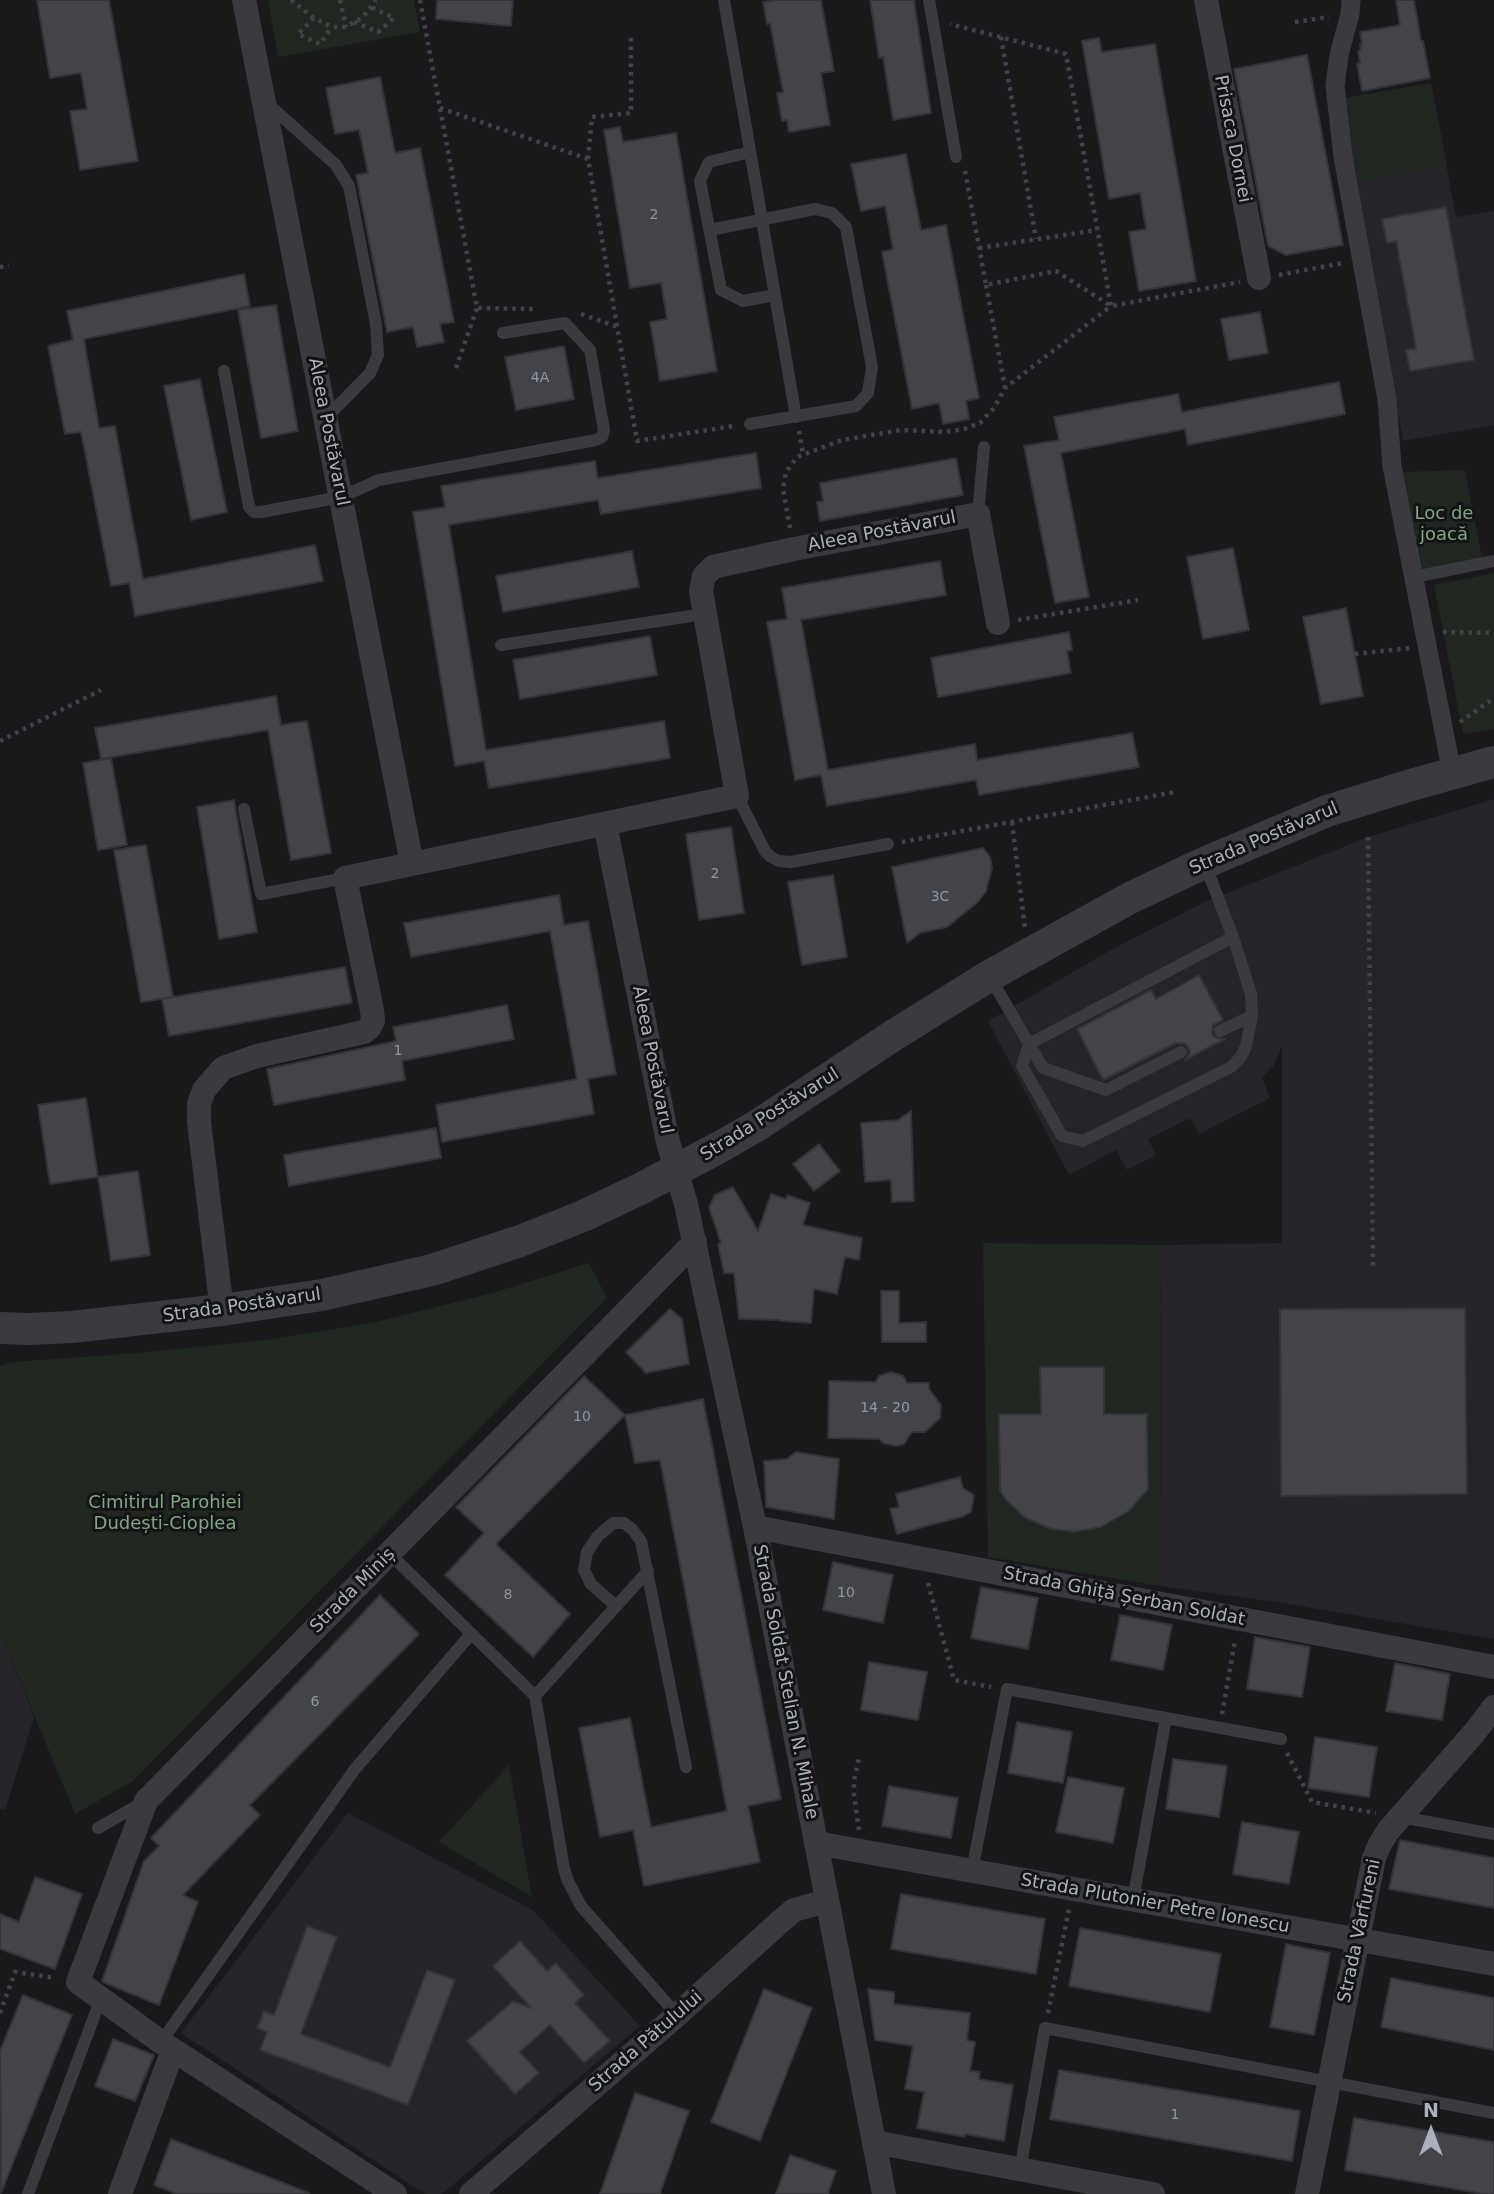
<!DOCTYPE html>
<meta charset="utf-8">
<style>
body{margin:0}
#map{position:relative;width:1494px;height:2194px;overflow:hidden;background:#19191c;font-family:"DejaVu Sans",sans-serif}
canvas{display:block}
.north{position:absolute;left:1396px;top:2096px;width:70px;height:70px;-webkit-text-stroke:5px #141417;paint-order:stroke;rotate:0deg;font-size:19px;font-weight:700;line-height:28px;text-align:center;color:#abb1bc}
.north::after{content:'';display:block;margin:auto;width:24px;height:32px;background:#abb1bc;clip-path:polygon(50% 0,100% 100%,50% 72%,0 100%)}
</style>
<div id="map">
<canvas width="1494" height="2194"></canvas>
<div class="north">N</div>
</div>
<script>
const c = document.querySelector('canvas').getContext('2d');
c.lineJoin = 'round';
function fillPath(path, color) { c.fillStyle = color; c.fill(path, 'evenodd'); }
const shape = rows => new Path2D(rows.map(r => 'M' + r).join(''));
function strokePath(path, color, width, dash) { c.strokeStyle = color; c.lineWidth = width; c.lineCap = dash ? 'butt' : 'round'; c.setLineDash(dash || []); c.stroke(path); }
function write(font, color, halo, rows, align = 'center') {
  c.font = font + ' "DejaVu Sans",sans-serif'; c.lineWidth = 6; c.setLineDash([]); c.textBaseline = 'middle'; c.strokeStyle = halo; c.fillStyle = color; for (const [text, x, y, turn = 0] of rows) {
    c.save(); c.translate(x, y); c.rotate((+turn || 0) * Math.PI / 180); c.textAlign = isNaN(turn) ? turn : align; if (halo) c.strokeText(text, 0, 0); c.fillText(text, 0, 0); c.restore();
  }
}
const built = shape([
 [1431,83,1456,217,1494,211,1494,425,1403,441,1341,99],
 [1494,799,1494,1639,1283,1603,1160,1586,1161,1245,1282,1243,1282,1045,1274,1065,1262,1077,1270,1098,1199,1134,1190,1118,1148,1139,1156,1155,1127,1170,1116,1150,1069,1175,988,1021,1118,946,1205,902,1368,837],
 [0,1632,34,1717,5,1810,0,1809],
 [348,1813,533,1910,640,2026,442,2194,425,2194,181,2033]
]);
const green = shape([
 [268,0,414,0,420,32,278,57],
 [1431,83,1447,165,1360,181,1345,98],
 [1465,470,1482,559,1420,571,1402,472],
 [1494,573,1494,729,1463,734,1434,585],
 [983,1243,1161,1245,1160,1586,988,1557],
 [589,1263,607,1298,133,1781,75,1814,0,1632,0,1366,12,1362,139,1353,265,1340,372,1323,489,1294],
 [509,1765,532,1897,439,1842]
]);
const building = shape([
 [37,0,109,0,138,161,80,170,70,111,87,109,81,73,50,78,37,0],
 [437,0,513,0,511,26,436,19,437,0],
 [775,0,821,0,834,71,821,73,830,125,789,132,787,120,782,121,777,93,783,92,770,23,767,24,763,2,775,0],
 [870,0,914,0,931,113,893,120,883,57,879,58,870,0],
 [1396,0,1414,0,1421,41,1423,41,1430,78,1362,91,1357,64,1360,63,1358,51,1361,50,1360,44,1362,44,1360,32,1400,25,1396,0],
 [1099,38,1102,52,1155,44,1196,281,1139,291,1129,232,1146,229,1140,193,1109,199,1082,41,1099,38],
 [1307,55,1343,245,1286,255,1268,246,1234,69,1307,55],
 [380,77,395,153,420,148,454,322,440,324,444,342,417,347,413,327,387,332,356,175,368,173,359,130,335,134,326,88,380,77],
 [620,127,623,142,676,133,717,371,660,381,650,322,667,319,661,283,630,288,604,130,620,127],
 [906,154,921,230,946,225,979,398,966,401,969,419,943,424,939,403,912,409,882,252,893,249,885,206,861,211,851,164,906,154],
 [1446,207,1474,360,1410,371,1406,350,1416,348,1396,241,1387,243,1382,219,1446,207],
 [244,274,250,306,84,339,99,428,115,426,143,579,315,545,323,581,135,616,129,583,111,586,81,432,65,434,48,346,73,340,67,311,244,274],
 [276,305,298,431,261,438,238,310,276,305],
 [1260,312,1268,353,1229,360,1221,319,1260,312],
 [564,346,574,399,516,410,505,357,564,346],
 [200,379,227,512,191,520,164,386,200,379],
 [1339,382,1345,414,1188,445,1185,429,1061,453,1089,597,1055,603,1024,446,1059,440,1054,417,1178,394,1182,412,1339,382],
 [756,453,761,488,601,514,598,500,449,525,486,750,664,721,670,758,489,788,484,761,455,766,413,512,445,507,441,486,595,461,598,478,756,453],
 [956,458,963,495,820,521,817,502,823,501,820,483,956,458],
 [1233,548,1249,630,1203,639,1187,557,1233,548],
 [632,551,639,587,503,612,496,576,632,551],
 [940,561,946,595,801,620,828,770,975,744,977,760,1132,733,1139,767,979,795,976,780,827,806,821,775,795,780,767,622,787,619,782,588,940,561],
 [1346,608,1363,696,1321,704,1303,617,1346,608],
 [1069,632,1072,650,1067,651,1071,673,938,697,931,658,1069,632],
 [650,636,657,675,520,699,513,660,650,636],
 [276,696,281,725,307,721,331,853,291,860,268,730,101,759,95,728,276,696],
 [111,758,127,845,98,850,83,763,111,758],
 [234,800,257,932,219,939,197,807,234,800],
 [731,827,744,913,699,920,686,834,731,827],
 [146,845,173,997,141,1002,114,850,146,845],
 [983,848,990,857,992,868,986,891,978,902,947,927,920,933,907,943,892,867,983,848],
 [833,875,847,957,802,965,788,882,833,875],
 [559,895,564,925,588,921,616,1074,588,1079,594,1114,442,1142,436,1105,577,1079,550,931,411,957,404,923,559,895],
 [345,967,352,1003,169,1036,162,999,345,967],
 [1199,975,1223,1020,1213,1025,1212,1034,1216,1038,1225,1039,1185,1060,1190,1053,1188,1047,1185,1044,1176,1043,1103,1080,1077,1029,1151,990,1156,999,1199,975],
 [507,1005,514,1039,402,1061,405,1080,274,1105,267,1069,396,1041,393,1027,507,1005],
 [86,1098,98,1177,50,1184,38,1105,86,1098],
 [911,1111,914,1201,892,1202,891,1180,865,1182,861,1123,898,1120,911,1111],
 [436,1128,441,1158,289,1186,284,1155,436,1128],
 [819,1144,840,1171,814,1191,793,1164,819,1144],
 [138,1171,150,1255,111,1261,98,1177,138,1171],
 [733,1187,758,1231,771,1194,786,1199,787,1195,810,1203,803,1225,862,1238,859,1260,845,1257,837,1294,814,1289,811,1323,781,1321,781,1320,739,1319,734,1273,724,1273,718,1244,721,1243,709,1207,715,1195,733,1187],
 [881,1291,899,1291,899,1323,926,1322,926,1342,882,1342,881,1291],
 [1465,1308,1467,1494,1281,1496,1280,1309,1465,1308],
 [670,1309,682,1319,689,1364,646,1373,626,1352,670,1309],
 [1040,1367,1104,1367,1104,1414,1147,1414,1148,1489,1129,1511,1101,1527,1073,1532,1048,1528,1026,1518,1007,1501,1000,1491,999,1414,1041,1414,1040,1367],
 [891,1372,903,1376,907,1383,929,1383,929,1389,941,1405,940,1418,925,1432,912,1432,904,1444,896,1446,883,1443,879,1439,828,1438,829,1381,875,1382,879,1376,891,1372],
 [584,1376,625,1415,496,1544,570,1614,533,1657,445,1575,484,1533,456,1507,584,1376],
 [703,1399,781,1799,748,1806,760,1862,644,1886,633,1830,600,1837,579,1728,630,1718,651,1827,727,1811,660,1460,635,1463,625,1415,703,1399],
 [796,1452,839,1459,834,1519,766,1507,764,1461,787,1459,796,1452],
 [960,1477,963,1488,974,1495,971,1512,964,1516,897,1534,890,1509,899,1507,896,1494,960,1477],
 [833,1562,893,1575,883,1623,823,1610,833,1562],
 [981,1587,1038,1598,1028,1649,971,1638,981,1587],
 [380,1595,419,1634,250,1805,260,1815,183,1895,198,1902,159,2005,105,1983,102,1981,144,1861,159,1846,151,1838,380,1595],
 [1120,1615,1172,1625,1163,1670,1111,1660,1120,1615],
 [1255,1637,1310,1647,1302,1697,1247,1689,1255,1637],
 [869,1662,927,1672,918,1720,861,1710,869,1662],
 [1395,1663,1450,1674,1442,1720,1386,1711,1395,1663],
 [1017,1722,1072,1732,1063,1783,1008,1773,1017,1722],
 [1315,1737,1377,1747,1369,1797,1308,1788,1315,1737],
 [1173,1759,1227,1766,1219,1817,1166,1809,1173,1759],
 [1068,1777,1124,1788,1113,1843,1056,1832,1068,1777],
 [889,1786,958,1798,951,1838,882,1826,889,1786],
 [1242,1822,1299,1832,1289,1884,1233,1874,1242,1822],
 [1400,1840,1494,1858,1494,1908,1389,1889,1400,1840],
 [35,1877,82,1894,55,1969,0,1949,0,1914,19,1922,35,1877],
 [901,1894,1045,1919,1036,1974,891,1949,901,1894],
 [307,1926,337,1937,301,2034,390,2067,427,1970,455,1980,408,2105,260,2050,267,2032,257,2028,264,2011,274,2015,307,1926],
 [1080,1928,1221,1954,1210,2012,1069,1986,1080,1928],
 [520,1941,547,1971,556,1963,584,1995,575,2003,610,2041,584,2063,550,2025,520,2052,539,2073,515,2094,467,2041,513,2001,531,2008,493,1966,520,1941],
 [1286,1944,1330,1953,1314,2035,1270,2027,1286,1944],
 [1391,1978,1494,1998,1494,2050,1381,2027,1391,1978],
 [764,1989,812,2008,760,2141,711,2122,764,1989],
 [868,1989,894,1992,894,2004,970,2013,967,2040,975,2042,970,2071,980,2072,979,2079,1013,2085,1004,2141,965,2134,965,2137,917,2128,924,2092,905,2089,913,2046,875,2040,868,1989],
 [23,1995,72,2015,1,2193,0,2051,23,1995],
 [113,2039,154,2055,135,2101,95,2086,113,2039],
 [1059,2070,1300,2111,1292,2161,1050,2119,1059,2070],
 [635,2093,689,2111,660,2194,600,2194,635,2093],
 [1354,2118,1494,2142,1494,2194,1484,2194,1345,2170,1354,2118],
 [171,2139,309,2193,308,2194,177,2194,154,2185,171,2139],
 [790,2155,836,2171,828,2194,776,2194,790,2155]
]);
const path = shape([
 [291,0,314,18,332,27,346,27,354,22,363,17,376,0],
 [340,0,346,27],
 [420,0,477,308,534,309],
 [314,18,298,34,320,44,332,27],
 [354,22,378,32,394,18,371,7],
 [1295,22,1329,17],
 [1001,37,1036,239],
 [440,108,588,159,637,441,734,426],
 [588,159,592,117,631,113,631,37],
 [965,171,986,285,1056,271,1111,306,1240,282],
 [979,248,1097,230],
 [0,267,9,266],
 [1279,275,1343,263],
 [986,285,1005,388],
 [581,314,618,327],
 [456,368,477,308],
 [799,431,803,454],
 [790,528,783,489,786,472,797,457,842,440,901,430,946,432,964,429,980,423,994,408,1005,388,1111,306,1066,54,950,24],
 [1018,620,1138,600],
 [1443,632,1494,633],
 [1355,654,1410,648],
 [1460,722,1494,698],
 [0,741,101,690],
 [1012,822,1025,929],
 [1368,837,1373,1268],
 [902,842,1175,792],
 [928,1583,954,1680,991,1687],
 [1222,1714,1235,1640],
 [1287,1753,1312,1802,1376,1813],
 [859,1830,854,1795,854,1780,859,1758],
 [0,2013,15,1972,56,1978],
 [1048,2013,1069,1909]
]);
const service = shape([
 [724,0,796,417],
 [929,0,956,157],
 [268,104,336,165,349,186,376,324,378,355,370,373,326,418],
 [750,152,709,162,700,181,721,290,743,301,775,295],
 [710,230,815,209,832,213,846,227,872,367,868,393,856,406,750,424],
 [224,371,249,507,254,512,261,512,341,497,379,480,596,440,602,437,604,430,590,350,565,323,503,333],
 [978,514,984,447],
 [1414,577,1494,561],
 [501,645,704,614],
 [737,796,765,851,771,857,779,861,791,862,888,844],
 [244,809,261,894,345,878],
 [990,977,1029,1044,1233,937,1205,864],
 [1220,1031,1252,1016],
 [1029,1044,1022,1066,1062,1136,1083,1141,1231,1067,1241,1057,1246,1046,1252,1016,1251,994,1233,937],
 [1029,1044,1043,1068,1106,1090,1181,1052],
 [390,1554,535,1696,564,1869,568,1881,581,1906,677,2015],
 [616,1606,591,1584,584,1570,587,1552,598,1536,613,1523,624,1523,632,1529,641,1541,686,1767],
 [535,1696,648,1571],
 [1401,1817,1494,1834],
 [98,1828,142,1803],
 [972,1871,1007,1689,1281,1739],
 [1133,1900,1166,1718],
 [161,2042,355,1769,471,1634],
 [1020,2170,1045,2028,1494,2113],
 [28,2194,101,1998]
]);
const pedestrian = shape([
 [1351,0,1350,14,1339,55,1335,86,1343,157,1387,399,1392,466,1452,773]
]);
const minor = shape([
 [244,0,412,864],
 [1206,0,1259,278],
 [605,824,668,1142,686,1204,755,1527,884,2194],
 [222,1310,199,1122,199,1104,204,1090,223,1068,257,1056,364,1032,370,1027,373,1021,372,1010,345,878,737,796,701,591,704,576,713,567,794,549,978,514,998,623],
 [755,1527,1494,1667],
 [816,1843,1494,1964],
 [874,2142,1153,2194],
 [120,2194,173,2050],
 [395,2194,161,2042,78,1982,146,1801,695,1242],
 [471,2194,677,2015,781,1921,794,1910,827,1901],
 [1307,2194,1374,1858,1380,1844,1388,1831,1474,1733,1494,1707]
]);
const tertiary = shape([
 [0,1328,28,1329,72,1327,222,1310,322,1295,432,1270,520,1241,583,1216,640,1189,720,1147,758,1125,894,1035,989,976,1130,898,1204,863,1327,811,1411,785,1494,762]
]);
const numberNames = [
 ["2",654,215],
 ["4A",540,378],
 ["2",715,874],
 ["3C",940,897],
 ["1",398,1051],
 ["14 - 20",885,1408],
 ["10",582,1417],
 ["10",846,1593],
 ["8",508,1595],
 ["6",315,1702],
 ["1",1175,2115]
];
const streetNames = [
 ["Prisaca Dornei",1232,139,79],
 ["Aleea Postăvarul",328,432,79],
 ["Aleea Postăvarul",882,532,-11],
 ["Strada Postăvarul",1264,839,-23],
 ["Aleea Postăvarul",652,1060,79],
 ["Strada Postăvarul",770,1115,-32],
 ["Strada Postăvarul",242,1306,-8],
 ["Strada Miniș",353,1591,-45],
 ["Strada Ghiță Șerban Soldat",1124,1597,11],
 ["Strada Soldat Stelian N. Mihale",785,1682,79],
 ["Strada Plutonier Petre Ionescu",1155,1904,10],
 ["Strada Vârfureni",1360,1931,-78],
 ["Strada Pătulului",646,2042,-41]
];
const parkNames = [
 ["Loc de",1444,514],
 ["joacă",1444,535],
 ["Cimitirul Parohiei",165,1503],
 ["Dudești-Cioplea",165,1524]
];
fillPath(built, '#252529');
fillPath(green, '#1f2720');
fillPath(building, '#434449');
strokePath(building, '#333338', 2);
strokePath(path, '#404248', 4.5, [3.5, 5]);
strokePath(service, '#3a3b41', 12);
strokePath(pedestrian, '#3a3b41', 19);
strokePath(minor, '#3a3b41', 24);
strokePath(tertiary, '#3a3b41', 32);
write('14px', '#91969f', null, numberNames);
write('18px', '#abb1bc', '#141417', streetNames);
write('18px', '#81a782', '#141417', parkNames);
</script>
